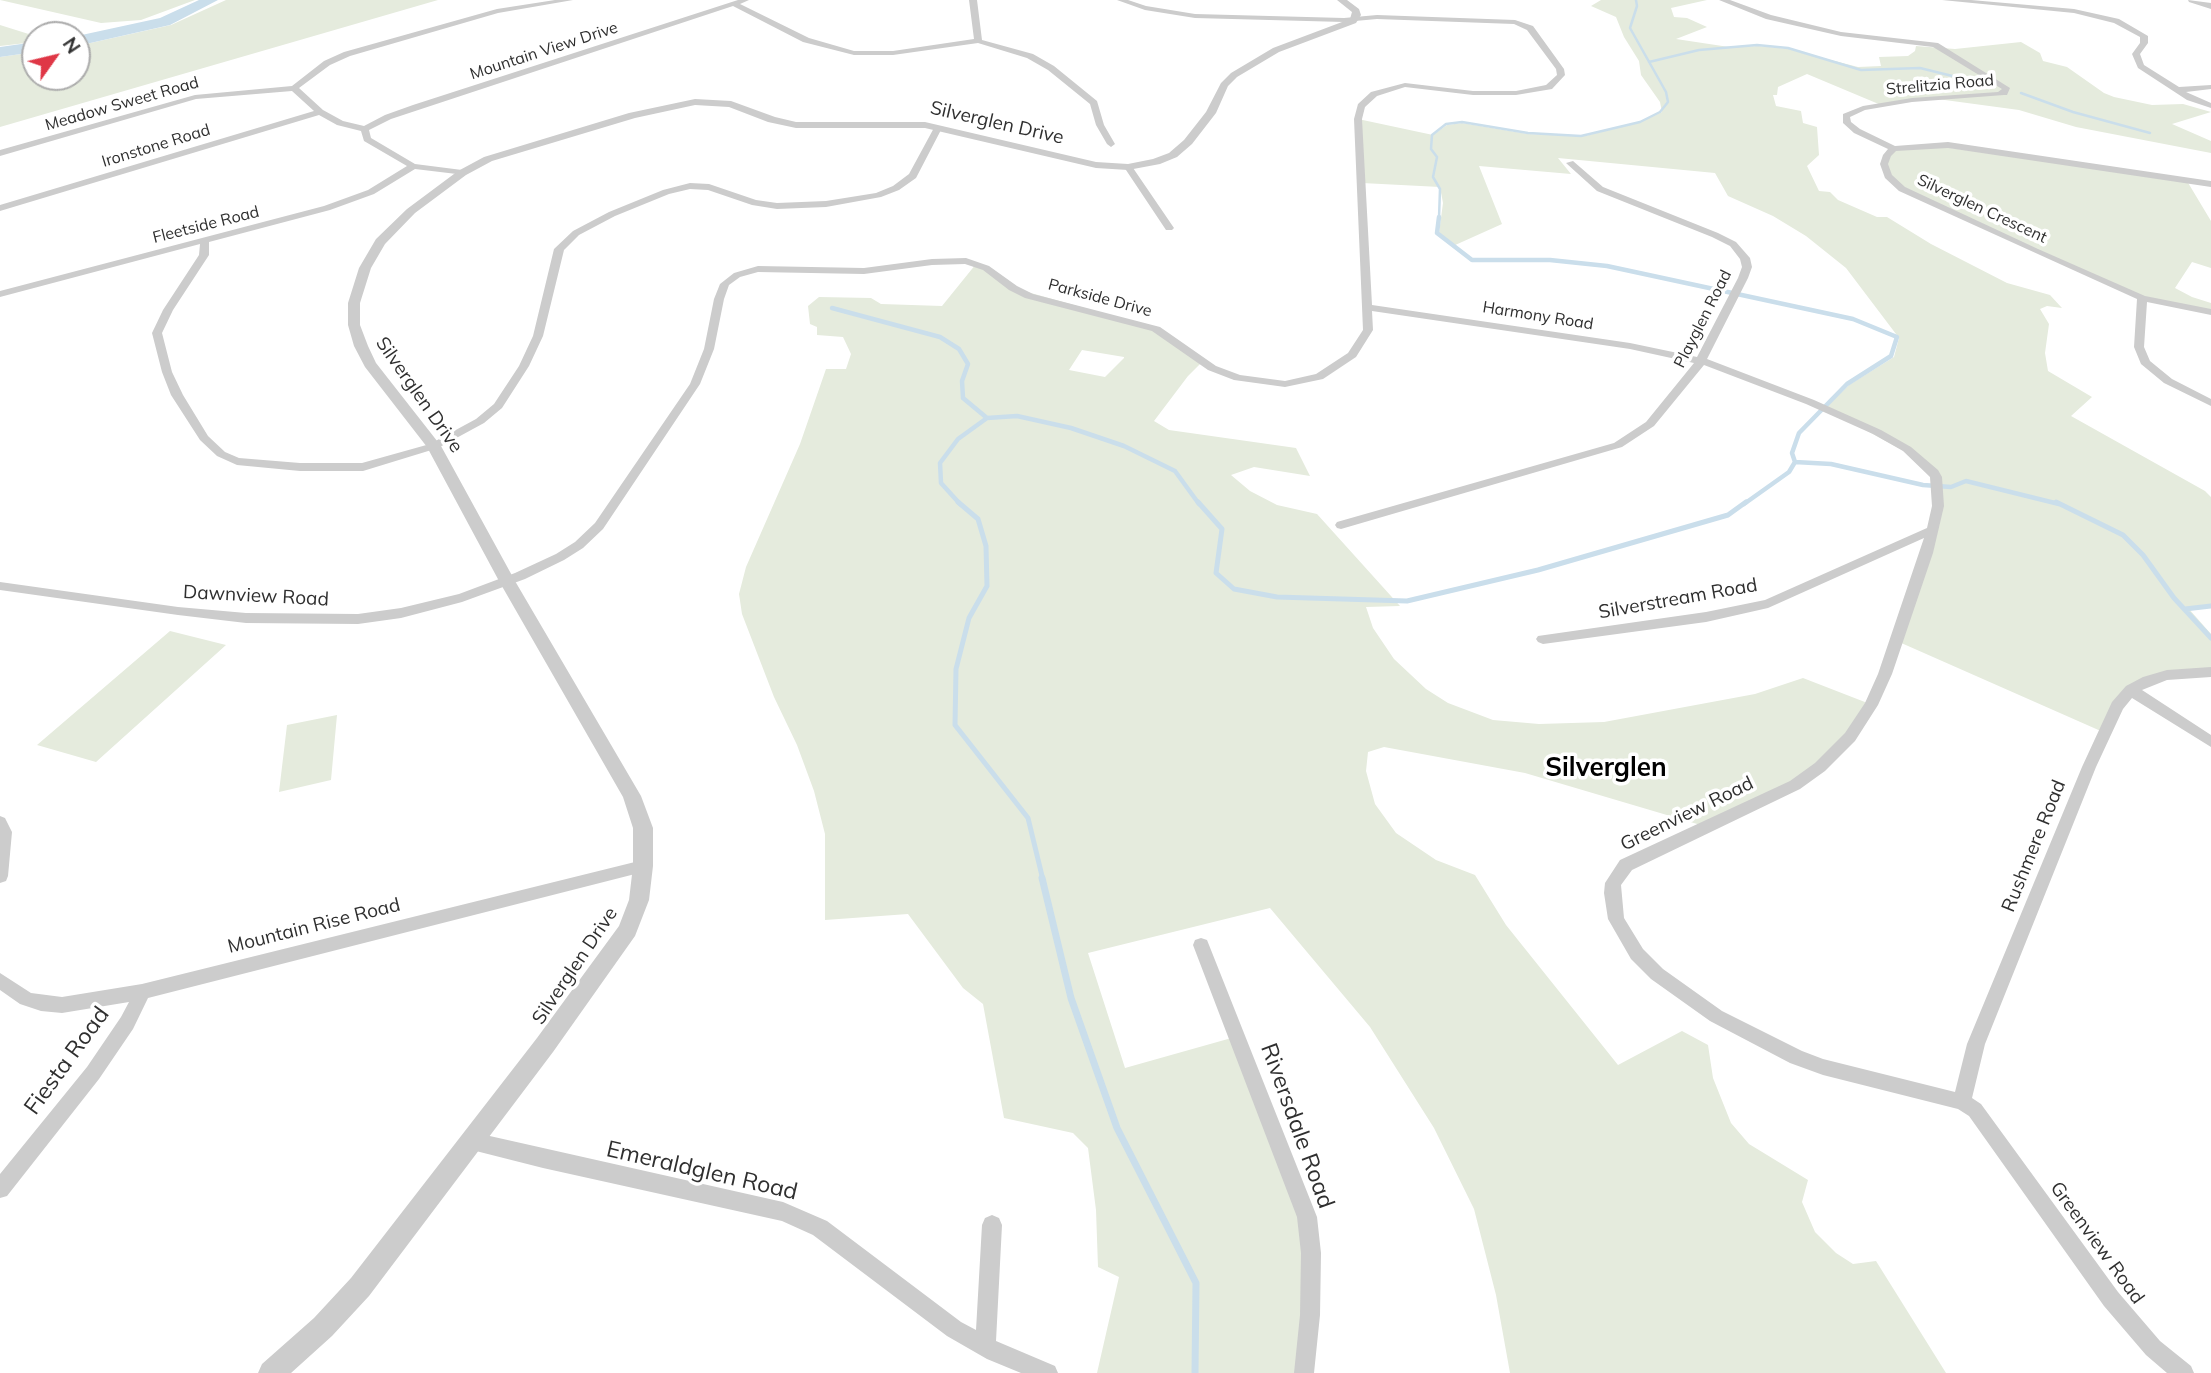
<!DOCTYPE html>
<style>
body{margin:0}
#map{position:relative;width:2211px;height:1373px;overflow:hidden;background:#fff;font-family:Mulish,sans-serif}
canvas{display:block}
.north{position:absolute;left:21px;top:21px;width:70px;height:70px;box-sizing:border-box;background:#fff;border:2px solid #acacac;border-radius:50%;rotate:56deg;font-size:19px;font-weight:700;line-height:28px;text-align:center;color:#2f2f2f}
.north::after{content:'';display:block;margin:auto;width:24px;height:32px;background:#df3746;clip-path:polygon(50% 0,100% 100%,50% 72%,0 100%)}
</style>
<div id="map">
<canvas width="2211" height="1373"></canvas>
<div class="north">N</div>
</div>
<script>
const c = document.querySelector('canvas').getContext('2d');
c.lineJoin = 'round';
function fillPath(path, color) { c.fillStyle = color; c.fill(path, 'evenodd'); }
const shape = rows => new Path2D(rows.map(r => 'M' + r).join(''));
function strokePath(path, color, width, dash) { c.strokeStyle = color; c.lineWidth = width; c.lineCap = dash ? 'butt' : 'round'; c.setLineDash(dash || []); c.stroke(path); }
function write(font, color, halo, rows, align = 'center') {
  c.font = font + ' Mulish,sans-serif'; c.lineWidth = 7; c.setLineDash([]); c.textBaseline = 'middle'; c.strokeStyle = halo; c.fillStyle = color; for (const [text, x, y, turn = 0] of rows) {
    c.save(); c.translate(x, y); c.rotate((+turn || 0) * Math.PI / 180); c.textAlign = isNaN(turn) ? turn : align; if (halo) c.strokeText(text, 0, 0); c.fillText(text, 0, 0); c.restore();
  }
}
const green = shape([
 [0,0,195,0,141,20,101,23],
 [226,0,438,0,0,127,0,57,35,52,35,77,77,77,77,46,171,25],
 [1601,0,1707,0,1671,8,1674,17,1687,18,1707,27,1676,39,1729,47,1759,46,1789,49,1858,67,1881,66,1879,57,1908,56,1915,51,1916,46,1955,49,2021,42,2040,53,2043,61,2067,67,2104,93,2114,97,2152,105,2183,104,2211,112,2172,124,2211,141,2211,153,2076,127,2019,110,1930,98,1881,105,1807,74,1778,87,1777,95,1773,95,1776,106,1801,111,1803,123,1817,127,1819,155,1807,166,1819,191,1830,192,1838,200,1877,217,1887,217,1931,244,2007,283,2050,295,2062,308,2047,306,2040,309,2049,324,2045,353,2048,371,2092,397,2071,416,2205,491,2211,497,2211,605,2189,609,2211,634,2211,671,2146,680,2103,732,1899,642,1939,506,1928,464,1825,408,1849,385,1894,357,1899,338,1846,268,1806,236,1773,216,1728,196,1715,173,1558,158,1571,174,1479,166,1502,224,1453,246,1439,233,1443,203,1440,187,1362,183,1358,119,1433,135,1447,125,1462,123,1528,134,1585,136,1641,122,1662,112,1660,102,1641,75,1639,61,1624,37,1616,17,1591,6],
 [0,25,35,36,35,42,0,46],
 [1929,145,2187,181,2211,221,2211,268,2192,262,2175,288,2192,297,2211,303,2211,313,2141,298,1894,183,1884,159,1888,152],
 [976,264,1013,288,1149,326,1202,362,1188,376,1154,421,1169,430,1296,448,1310,476,1254,467,1231,475,1250,491,1277,505,1317,514,1400,606,1366,607,1373,628,1394,659,1426,689,1448,703,1493,720,1539,724,1604,722,1755,694,1803,678,1870,704,1860,721,1809,775,1704,826,1525,773,1384,747,1368,752,1366,771,1375,804,1396,833,1436,860,1475,875,1506,925,1618,1065,1682,1031,1708,1045,1713,1078,1731,1123,1749,1144,1808,1180,1802,1202,1815,1232,1836,1253,1853,1264,1876,1261,1946,1373,1510,1373,1496,1295,1474,1209,1434,1128,1370,1027,1270,908,1088,953,1125,1068,1235,1037,1304,1211,1302,1373,1097,1373,1119,1277,1098,1267,1096,1210,1088,1148,1073,1133,1004,1118,983,1004,963,988,908,914,825,920,825,834,814,791,797,745,774,697,742,614,739,594,746,567,800,444,826,369,846,369,851,354,843,337,817,335,817,327,810,324,808,306,819,297,871,298,881,304,942,306],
 [1082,350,1124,357,1124,358,1105,377,1069,370],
 [170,631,226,645,96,762,37,745],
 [337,715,331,780,279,792,287,725]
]);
const streamFar3 = shape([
 [1649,62,1699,50,1757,45,1788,48,1861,70,1920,68,1993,86],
 [2021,93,2073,112,2150,133],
 [1439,218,1440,189,1433,177,1437,157,1431,149,1432,135,1446,124,1462,122,1528,133,1581,136,1640,122,1660,112,1668,102,1666,92,1630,28,1637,6,1636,0]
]);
const streamFar2 = shape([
 [1439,217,1437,233,1472,260,1550,260,1607,266,1853,319,1897,337,1891,356,1847,384,1799,433,1792,453,1795,462,1789,472,1744,504],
 [832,308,940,337,959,349,968,364,962,381,963,398,987,418],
 [1795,462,1831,464,1923,485,1951,487,1966,481,2059,504],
 [960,504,941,483,940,463,958,439,987,418,1017,416,1071,428,1124,446,1175,471,1199,504]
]);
const streamFar1 = shape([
 [958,502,978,519,986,546,987,586,969,618,956,669,955,725,1028,818,1043,880],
 [1198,502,1222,529,1216,573,1234,589,1277,597,1407,601,1538,570,1728,515,1746,502],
 [2056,502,2123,535,2143,555,2174,598,2211,638],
 [2185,609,2211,606]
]);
const stream = shape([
 [1042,878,1071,998,1117,1128,1196,1283,1195,1373]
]);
const river = shape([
 [199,0,218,0,170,25,77,46,77,36,160,18,199,0],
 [35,42,35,52,0,57,0,47,35,42]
]);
const minor = shape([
 [555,0,573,0,498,13,350,56,330,65,299,88,323,110,343,121,364,126,385,115,413,105,738,0,749,0,740,4,809,38,854,51,893,51,974,39,969,0,977,0,982,40,1033,54,1054,66,1097,101,1104,125,1115,144,1111,147,1107,144,1096,125,1090,104,1048,70,1027,58,978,43,893,55,854,55,803,42,733,6,391,119,369,130,371,138,415,164,462,170,465,171,465,175,415,169,374,194,330,210,209,242,209,255,173,310,162,333,172,372,183,395,208,436,225,452,239,458,300,463,362,463,430,444,476,419,494,404,519,366,533,336,554,249,573,231,609,212,663,190,690,183,709,184,756,200,777,203,826,201,876,193,893,186,909,174,935,126,942,128,916,178,899,190,881,197,826,207,777,209,752,205,708,190,690,189,669,194,615,216,579,235,564,250,543,336,529,366,502,408,484,423,438,448,363,471,300,471,237,465,217,456,200,440,171,395,162,372,152,333,163,310,199,255,200,244,0,297,0,291,324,206,368,190,407,166,364,141,361,131,337,125,319,115,0,211,0,205,314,111,292,91,196,99,0,156,0,150,195,95,292,86,324,61,344,52,497,9,555,0],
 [1117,0,1128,0,1146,6,1195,14,1344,18,1377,15,1515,20,1533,26,1564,69,1565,75,1552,89,1516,95,1473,95,1405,87,1377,96,1365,107,1362,119,1372,305,1630,343,1697,357,1738,278,1742,267,1740,259,1730,246,1712,237,1597,191,1566,163,1573,161,1603,187,1718,233,1736,242,1750,258,1752,267,1748,278,1707,359,1814,400,1881,430,1911,447,1938,470,1942,477,1944,506,1933,553,1892,674,1878,705,1855,741,1825,771,1800,789,1632,870,1621,885,1624,918,1643,949,1663,969,1722,1011,1802,1051,1823,1059,1955,1092,1967,1044,2082,767,2112,702,2126,686,2143,677,2167,670,2211,667,2211,677,2167,680,2142,690,2211,735,2211,747,2132,698,2123,709,2096,767,1985,1044,1972,1098,1981,1104,2118,1292,2160,1341,2191,1366,2194,1373,2167,1373,2146,1355,2104,1306,1969,1116,1958,1109,1823,1075,1790,1063,1710,1021,1651,979,1631,959,1608,919,1604,893,1605,883,1620,860,1790,781,1815,763,1845,733,1865,703,1878,674,1924,538,1768,608,1706,622,1543,644,1538,642,1536,639,1538,636,1706,612,1765,600,1927,528,1932,506,1930,477,1903,451,1873,434,1806,404,1704,365,1654,426,1622,447,1341,529,1337,528,1335,525,1337,522,1614,443,1646,422,1694,363,1630,349,1372,311,1373,330,1356,357,1323,379,1285,387,1234,380,1208,370,1152,331,1025,298,1009,290,983,270,965,264,932,265,864,274,758,272,740,277,729,285,724,299,714,349,700,384,603,529,583,548,564,560,525,579,462,602,401,618,358,624,246,623,178,615,0,590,0,582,178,607,246,613,358,614,401,608,459,594,515,573,556,554,575,542,595,523,690,384,704,349,714,299,720,284,734,273,758,266,864,268,932,259,966,258,989,266,1017,286,1033,294,1160,327,1216,366,1240,375,1285,381,1316,374,1348,353,1363,330,1354,119,1358,104,1371,92,1405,83,1473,91,1516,91,1546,85,1557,75,1556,69,1527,30,1514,24,1377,19,1344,22,1195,18,1145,10,1117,0],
 [1719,0,1730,0,1771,15,1841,32,1938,43,2010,88,2007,95,2004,95,1912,102,1865,110,1850,117,1851,122,1860,129,1895,146,1948,142,2211,181,2211,187,1948,148,1896,151,1891,156,1888,164,1892,175,1905,187,2038,249,2145,296,2211,309,2211,315,2147,302,2144,347,2150,361,2172,379,2211,399,2211,406,2164,383,2141,364,2134,347,2137,299,1899,191,1885,178,1880,164,1883,155,1888,149,1854,133,1843,123,1843,114,1863,106,1912,98,1998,92,2002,89,1933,47,1841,36,1766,19,1719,0],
 [1942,0,1971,0,2074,9,2119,19,2148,36,2148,43,2140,54,2144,65,2179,87,2211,85,2211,89,2186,92,2211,103,2211,108,2187,100,2138,68,2132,54,2140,43,2140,37,2114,23,2074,13,1942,0],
 [1125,165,1131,165,1174,228,1172,230,1166,230,1124,167,1125,165],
 [0,816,5,818,12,832,8,876,6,881,0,883,0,816],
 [643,860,649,861,651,866,649,871,643,872,148,998,133,1029,99,1079,7,1196,0,1198,0,1174,87,1067,121,1017,129,1002,62,1013,41,1011,20,1004,0,990,0,973,31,993,62,997,142,984,643,860],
 [1201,938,1207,940,1209,945,1317,1217,1321,1253,1320,1315,1314,1373,1294,1373,1300,1315,1301,1253,1297,1217,1193,945,1195,940,1201,938],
 [472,1132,783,1202,827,1221,961,1322,976,1330,982,1225,985,1218,992,1215,999,1218,1002,1225,996,1341,1055,1366,1058,1373,1021,1373,987,1359,947,1336,813,1235,782,1221,543,1168,472,1150,465,1147,463,1141,465,1135,472,1132]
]);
const tertiary = shape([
 [1337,0,1347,0,1359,9,1361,15,1356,23,1279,52,1237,77,1228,86,1216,113,1192,144,1177,157,1160,164,1128,170,1096,168,925,128,796,128,768,122,729,107,695,105,635,118,492,161,466,175,415,213,385,244,371,268,360,303,360,325,368,346,376,363,441,446,515,581,641,796,653,828,653,866,649,900,635,936,553,1052,369,1296,332,1336,291,1373,258,1373,262,1364,314,1318,351,1278,537,1038,619,926,629,900,633,866,633,828,623,797,499,581,427,447,365,367,354,346,348,325,348,303,359,268,376,239,407,209,458,171,484,157,629,113,695,99,731,101,775,117,796,122,925,122,1096,162,1128,164,1153,159,1169,153,1184,140,1206,112,1221,83,1231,73,1273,48,1350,19,1352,12,1337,0],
 [2188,0,2211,3,2211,9,2189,2,2188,0]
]);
const farStreetnames = [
 ["Mountain View Drive",544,51,-18],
 ["Strelitzia Road",1940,85,-5],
 ["Meadow Sweet Road",122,104,-16],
 ["Ironstone Road",156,146,-17],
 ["Silverglen Crescent",1982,209,25],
 ["Fleetside Road",206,225,-14],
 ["Parkside Drive",1100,298,15],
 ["Harmony Road",1538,316,9],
 ["Playglen Road",1703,319,-63]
];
const streetNames = [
 ["Silverglen Drive",997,123,13],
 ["Silverglen Drive",419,395,55],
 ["Dawnview Road",256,596,3],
 ["Silverstream Road",1678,599,-10],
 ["Greenview Road",1687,814,-26],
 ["Rushmere Road",2034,846,-68],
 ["Mountain Rise Road",314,926,-14],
 ["Silverglen Drive",575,966,-56],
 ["Greenview Road",2097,1243,54]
];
const nearStreetnames = [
 ["Fiesta Road",67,1061,-54],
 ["Riversdale Road",1297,1126,70],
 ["Emeraldglen Road",702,1171,13]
];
const districtNames = [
 ["Silverglen",1606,768]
];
fillPath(green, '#e5ebdd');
strokePath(streamFar3, '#cadeeb', 2.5);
strokePath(streamFar2, '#cadeeb', 4.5);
strokePath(streamFar1, '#cadeeb', 5);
strokePath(stream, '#cadeeb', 7);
fillPath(river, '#cadeeb');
fillPath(minor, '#ccc');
fillPath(tertiary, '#ccc');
write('16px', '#2f2f2f', '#fff', farStreetnames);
write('19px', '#2f2f2f', '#fff', streetNames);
write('23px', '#2f2f2f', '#fff', nearStreetnames);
write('bold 26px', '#000', '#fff', districtNames);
</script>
